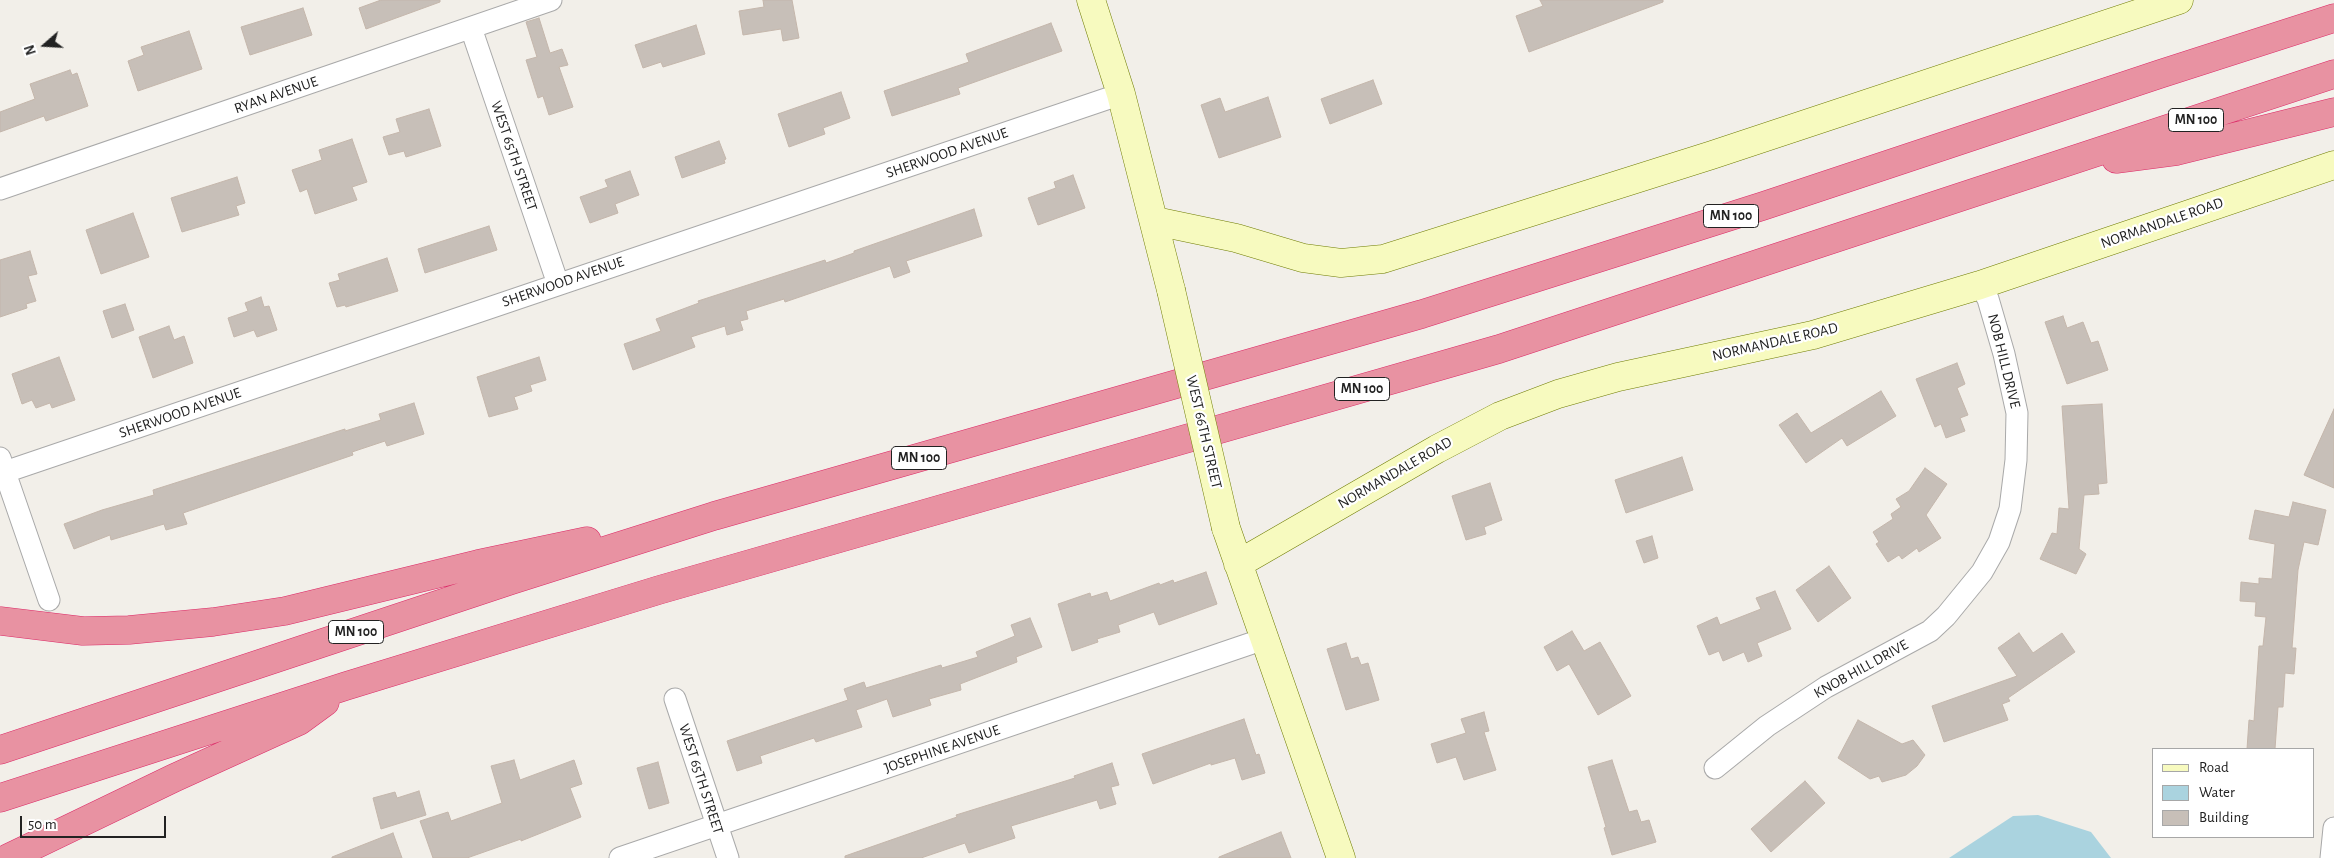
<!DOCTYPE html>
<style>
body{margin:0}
#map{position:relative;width:2334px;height:858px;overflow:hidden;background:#f2efe9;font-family:"Alegreya Sans",sans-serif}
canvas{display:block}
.legend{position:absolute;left:2152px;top:748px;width:162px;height:90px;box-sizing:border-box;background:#fff;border:1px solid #a7a7a7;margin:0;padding:6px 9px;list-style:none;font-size:15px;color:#222}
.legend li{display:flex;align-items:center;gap:10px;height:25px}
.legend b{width:25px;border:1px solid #a7a7a7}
.north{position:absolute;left:20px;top:20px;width:50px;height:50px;-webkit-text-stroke:4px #fff;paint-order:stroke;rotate:251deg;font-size:14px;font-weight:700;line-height:20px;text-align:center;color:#222}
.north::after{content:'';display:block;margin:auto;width:18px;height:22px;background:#222;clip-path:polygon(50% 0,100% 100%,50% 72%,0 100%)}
.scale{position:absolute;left:20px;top:816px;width:146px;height:22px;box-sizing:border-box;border:2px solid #222;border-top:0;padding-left:6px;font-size:15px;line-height:18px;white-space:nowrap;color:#222;-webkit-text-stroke:4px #fff;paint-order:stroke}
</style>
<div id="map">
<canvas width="2334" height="858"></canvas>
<ul class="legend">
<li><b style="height:6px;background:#f7fabf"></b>Road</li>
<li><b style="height:14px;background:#aad3df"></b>Water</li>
<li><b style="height:14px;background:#c7bfb8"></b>Building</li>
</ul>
<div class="north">N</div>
<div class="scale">50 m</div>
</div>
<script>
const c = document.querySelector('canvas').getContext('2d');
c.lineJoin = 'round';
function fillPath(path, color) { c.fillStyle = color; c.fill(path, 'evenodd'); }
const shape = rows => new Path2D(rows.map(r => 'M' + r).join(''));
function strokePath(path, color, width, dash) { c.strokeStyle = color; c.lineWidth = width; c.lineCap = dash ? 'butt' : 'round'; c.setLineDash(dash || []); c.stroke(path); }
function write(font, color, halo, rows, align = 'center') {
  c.font = font + ' "Alegreya Sans",sans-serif'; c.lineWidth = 4.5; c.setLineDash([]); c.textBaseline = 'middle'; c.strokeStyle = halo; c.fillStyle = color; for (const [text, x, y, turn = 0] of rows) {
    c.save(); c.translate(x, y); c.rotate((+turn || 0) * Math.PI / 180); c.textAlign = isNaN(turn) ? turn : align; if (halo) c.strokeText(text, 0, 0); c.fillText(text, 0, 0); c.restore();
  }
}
const water = shape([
 [2038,815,2091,832,2111,858,1949,858,2013,816]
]);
const building = shape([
 [381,0,440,0,440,2,366,29,359,8,381,0],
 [763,0,792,0,799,38,783,41,781,29,743,35,739,11,764,7,763,0],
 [1540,0,1663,0,1663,2,1529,52,1516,16,1543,6,1540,0],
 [303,8,312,35,250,55,241,27,303,8],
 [539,18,550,53,562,49,568,65,559,67,573,107,549,115,543,96,538,98,526,60,537,57,526,22,539,18],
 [1051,23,1062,51,958,88,960,94,892,116,884,91,969,62,966,54,1051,23],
 [696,25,705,54,663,67,661,62,643,68,635,45,696,25],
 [189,31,202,69,138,91,128,61,144,55,141,47,189,31],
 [70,70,72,75,77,73,88,106,46,121,44,116,0,132,0,112,35,99,30,84,70,70],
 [1373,80,1382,104,1330,124,1321,99,1373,80],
 [841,92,850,118,823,128,825,134,789,147,778,114,841,92],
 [1268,97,1281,137,1219,158,1201,105,1220,98,1225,112,1268,97],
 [429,109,441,146,406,157,404,151,389,155,383,137,400,132,396,119,429,109],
 [352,139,367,182,352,187,357,200,315,214,307,189,300,192,292,170,322,160,319,150,352,139],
 [719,141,726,159,724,160,725,163,682,178,675,157,719,141],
 [630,171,639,195,615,204,618,213,590,223,580,197,608,187,605,180,630,171],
 [1073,175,1085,208,1038,225,1028,198,1056,188,1054,182,1073,175],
 [237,177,245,203,236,206,239,215,182,232,171,198,237,177],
 [974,209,982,236,906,261,910,272,894,278,890,266,785,302,784,299,746,311,748,319,740,321,743,330,727,335,725,326,691,337,695,347,633,370,624,344,661,331,656,319,699,303,698,301,825,260,826,263,854,253,854,251,974,209],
 [133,213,149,257,101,274,86,230,133,213],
 [489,226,497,250,425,273,418,249,489,226],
 [30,251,37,274,28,276,36,301,26,304,27,308,0,317,0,260,30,251],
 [387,258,398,291,346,307,345,305,337,307,329,283,340,280,338,274,387,258],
 [261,297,264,307,269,306,277,330,257,337,254,330,234,337,228,318,248,311,245,303,261,297],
 [125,304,134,330,112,338,103,311,125,304],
 [2063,316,2067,328,2083,322,2091,343,2098,341,2108,370,2067,384,2045,322,2063,316],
 [169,326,174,340,184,336,193,363,153,378,139,337,169,326],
 [59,357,75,400,52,408,50,403,36,408,32,400,22,404,12,374,59,357],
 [539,357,546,380,530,385,532,391,514,397,518,409,489,417,477,377,539,357],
 [1957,363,1965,384,1957,388,1968,415,1960,418,1965,431,1946,438,1941,424,1935,427,1916,379,1957,363],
 [1881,391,1896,416,1847,446,1842,438,1806,463,1779,425,1797,413,1811,433,1881,391],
 [414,403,424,434,387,446,385,441,352,452,353,455,183,513,187,524,166,530,164,524,111,540,110,535,74,549,64,524,102,510,154,495,153,490,345,429,345,431,381,420,379,414,414,403],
 [2102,404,2107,483,2098,484,2099,494,2084,495,2079,549,2086,554,2076,574,2040,559,2052,533,2057,534,2059,508,2069,509,2062,406,2102,404],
 [2334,409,2334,488,2304,475,2334,409],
 [1682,457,1693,490,1626,513,1615,480,1682,457],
 [1925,468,1947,484,1926,515,1941,538,1919,552,1917,548,1902,559,1899,555,1888,562,1876,544,1879,542,1873,532,1893,519,1891,514,1901,507,1896,499,1909,491,1925,468],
 [1490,483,1502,520,1484,527,1486,534,1466,540,1452,496,1490,483],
 [2293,502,2326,510,2318,545,2304,542,2298,570,2292,648,2296,648,2294,674,2285,673,2283,707,2278,707,2275,749,2247,749,2249,720,2254,721,2259,646,2263,646,2266,617,2255,616,2256,602,2240,601,2241,582,2259,584,2259,578,2272,579,2275,544,2249,539,2255,510,2289,517,2293,502],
 [1652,536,1658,558,1644,563,1636,541,1652,536],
 [1829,566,1851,598,1818,622,1796,590,1829,566],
 [1206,572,1217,604,1159,625,1154,612,1118,625,1120,632,1097,639,1098,642,1072,651,1058,604,1090,593,1091,597,1107,592,1110,601,1159,583,1160,585,1173,580,1174,583,1206,572],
 [1775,591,1791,629,1757,643,1762,656,1748,662,1744,652,1723,661,1719,651,1709,655,1697,626,1717,617,1720,625,1761,609,1756,598,1775,591],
 [1030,618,1042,647,1016,657,1017,662,960,684,961,690,929,699,931,705,893,717,887,699,856,710,862,727,816,742,814,738,760,756,762,763,737,771,727,741,848,700,844,689,864,682,866,688,941,665,942,668,978,657,976,652,1015,636,1011,625,1030,618],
 [1572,631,1584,651,1600,642,1631,696,1598,715,1569,664,1557,671,1544,647,1572,631],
 [2019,633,2033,653,2062,633,2075,652,2008,698,2010,701,2002,704,2008,720,1944,742,1932,706,2017,676,1998,648,2019,633],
 [1346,643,1351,659,1358,657,1361,665,1368,663,1379,700,1346,710,1327,649,1346,643],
 [1484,712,1489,731,1484,732,1496,770,1464,780,1456,757,1437,763,1431,744,1466,733,1461,719,1484,712],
 [1244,719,1256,755,1259,754,1265,773,1242,780,1235,758,1211,765,1211,763,1153,784,1142,754,1244,719],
 [1858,720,1902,744,1913,740,1925,755,1917,766,1906,775,1882,782,1879,776,1870,779,1838,758,1858,720],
 [514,760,520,780,574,760,582,784,570,788,581,817,521,841,521,839,467,858,433,858,420,821,448,812,451,821,502,803,491,766,514,760],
 [1612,760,1629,812,1637,810,1641,822,1649,820,1656,842,1612,855,1604,828,1606,827,1588,767,1612,760],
 [658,762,669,803,649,809,637,768,658,762],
 [1112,763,1119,785,1111,787,1116,804,1100,809,1097,800,1011,826,1015,838,969,853,965,843,921,858,845,858,845,856,957,817,956,815,1075,778,1074,776,1112,763],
 [1805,781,1825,803,1771,852,1751,829,1805,781],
 [419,791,426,815,381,829,373,798,395,792,397,798,419,791],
 [1281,832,1291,858,1219,858,1219,857,1281,832],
 [393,833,402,858,332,858,332,857,393,833]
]);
const street = shape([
 [471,28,558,284],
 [0,189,551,0],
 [0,458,49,600],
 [5,472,1121,94],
 [675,699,728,858],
 [1715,768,1767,726,1826,687,1930,631,1946,616,1982,572,1999,542,2010,509,2016,460,2017,413,2004,354,1988,299,1980,285],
 [620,858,1264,639],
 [2331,858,2334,828]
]);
const secondary = shape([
 [1091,0,1121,94,1171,290],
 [1155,221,1236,238,1303,258,1341,263,1383,259,1712,155,2179,0],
 [1226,528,1341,858],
 [1238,564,1437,449,1500,416,1558,394,1618,377,1813,335,1980,285,2334,165]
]);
const highway = shape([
 [2116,159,2177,151,2334,112],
 [0,621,83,631,129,630,213,622,285,611,478,564,587,541],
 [0,750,512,580,714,516,1422,314,1763,206,2160,74,2334,18],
 [0,798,346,686,659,590,1499,349,2334,74],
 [8,858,174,778,299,721,325,702]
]);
const secondaryBridge = shape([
 [1171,290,1226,528]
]);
const shields = [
 [2196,120,55],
 [1731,216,55],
 [1362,389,55],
 [919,458,55],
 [356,632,55]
];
const shieldNames = [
 ["MN 100",2196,120],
 ["MN 100",1731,216],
 ["MN 100",1362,389],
 ["MN 100",919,458],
 ["MN 100",356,632]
];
const streetNames = [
 ["RYAN AVENUE",276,95,-19],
 ["SHERWOOD AVENUE",947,153,-19],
 ["WEST 65TH STREET",514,156,71],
 ["NORMANDALE ROAD",2162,223,-19],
 ["SHERWOOD AVENUE",563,282,-19],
 ["NORMANDALE ROAD",1775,342,-13],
 ["NOB HILL DRIVE",2004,361,76],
 ["SHERWOOD AVENUE",180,413,-19],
 ["WEST 66TH STREET",1204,432,77],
 ["NORMANDALE ROAD",1395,473,-30],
 ["KNOB HILL DRIVE",1861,669,-29],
 ["JOSEPHINE AVENUE",942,749,-19],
 ["WEST 65TH STREET",701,779,72]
];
fillPath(water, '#aad3df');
fillPath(building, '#c7bfb8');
strokePath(building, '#c4b6ab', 1);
strokePath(street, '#a9a9a9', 23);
strokePath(secondary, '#707d05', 29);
strokePath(highway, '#dc2a67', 29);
strokePath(street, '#fff', 21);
strokePath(secondary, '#f7fabf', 28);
strokePath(highway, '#e892a2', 28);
strokePath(secondaryBridge, '#707d05', 29, []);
strokePath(secondaryBridge, '#f7fabf', 28);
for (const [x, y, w] of shields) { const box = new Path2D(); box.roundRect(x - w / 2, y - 11.5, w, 23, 4); c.fillStyle = '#fff'; c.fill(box); strokePath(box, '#222', 1); }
write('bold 14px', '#222', null, shieldNames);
write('15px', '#222', '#fff', streetNames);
</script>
